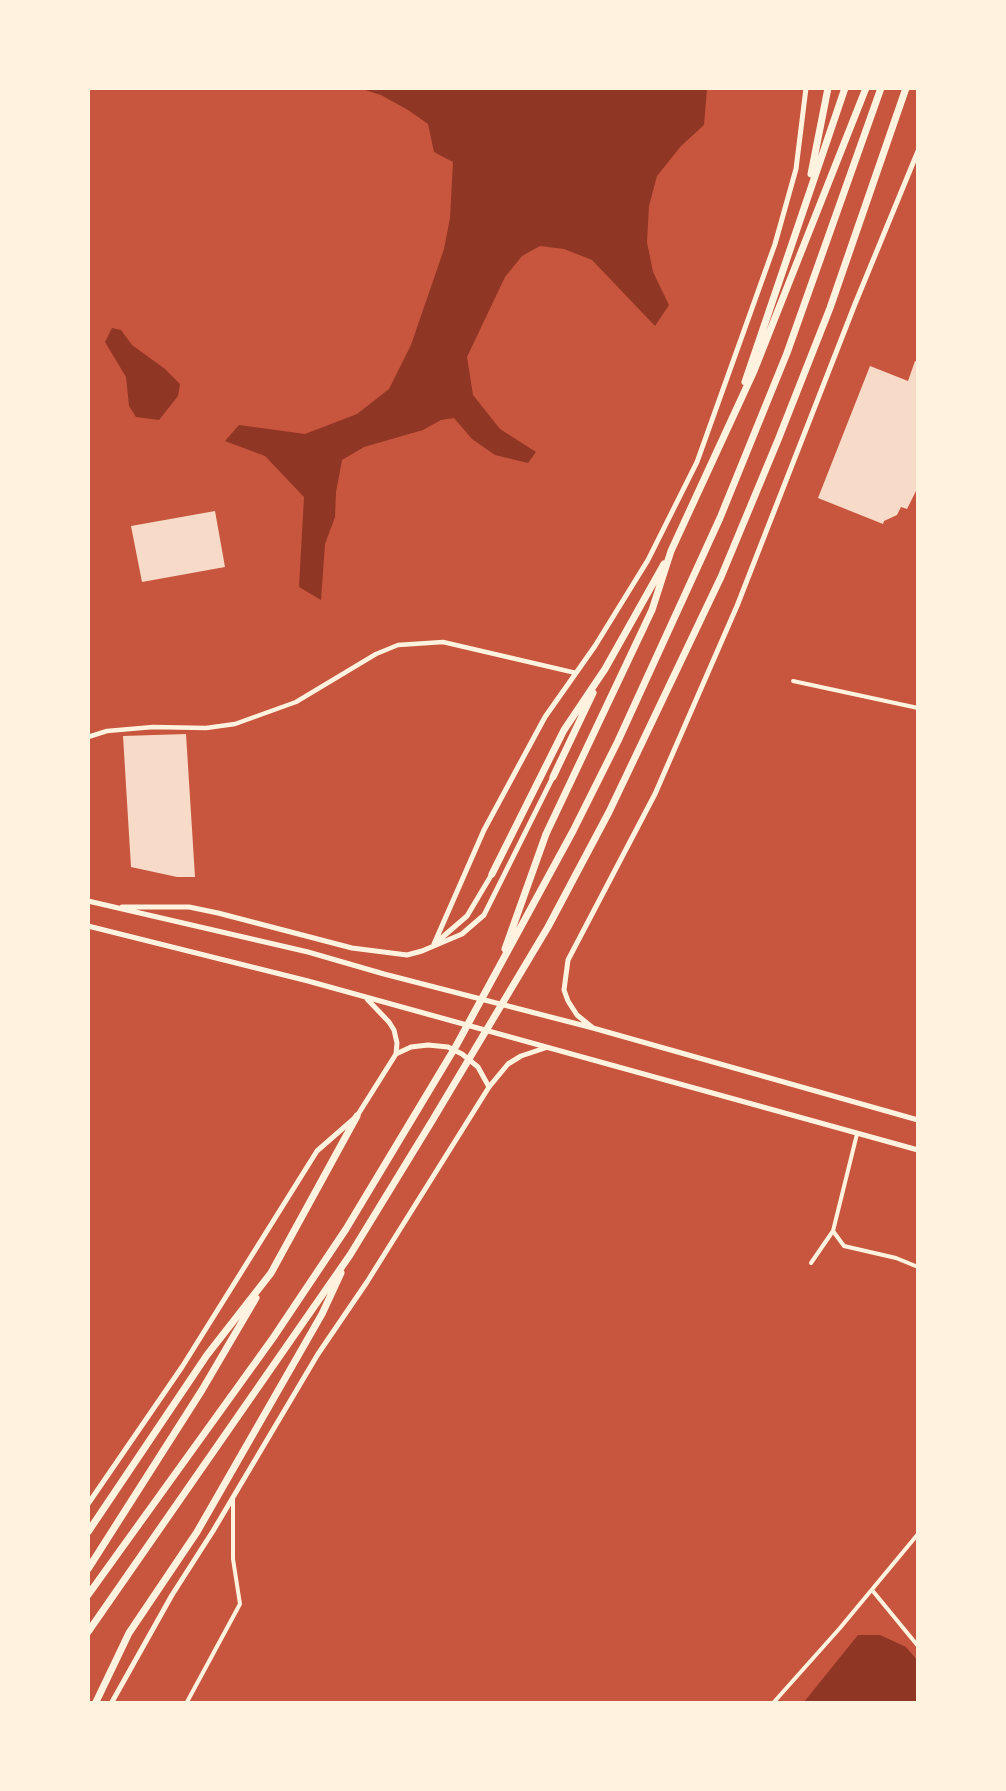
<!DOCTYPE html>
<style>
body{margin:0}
#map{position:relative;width:1006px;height:1791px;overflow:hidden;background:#c8553d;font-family:Mulish,sans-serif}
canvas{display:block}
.frame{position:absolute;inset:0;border:90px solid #fff3e0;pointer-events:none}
</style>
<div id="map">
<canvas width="1006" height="1791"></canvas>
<div class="frame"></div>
</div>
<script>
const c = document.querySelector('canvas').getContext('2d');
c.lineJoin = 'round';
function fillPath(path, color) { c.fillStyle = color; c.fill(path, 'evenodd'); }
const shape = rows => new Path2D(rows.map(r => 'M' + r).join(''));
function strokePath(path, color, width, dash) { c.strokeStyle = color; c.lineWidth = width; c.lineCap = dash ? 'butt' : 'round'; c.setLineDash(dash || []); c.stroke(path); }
const water = shape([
 [362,89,707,89,704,125,681,146,657,176,649,206,647,242,653,272,669,305,655,326,592,260,564,249,540,246,522,256,505,277,467,357,473,395,500,429,536,452,528,463,495,455,472,439,454,418,441,420,423,430,364,447,342,460,336,492,335,517,325,544,321,600,299,587,304,497,265,456,225,441,239,425,305,434,357,414,389,389,411,345,444,249,450,218,453,162,434,152,428,124,408,110,381,95],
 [112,328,121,330,132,345,165,369,180,384,178,396,159,420,136,417,129,406,126,377,105,342],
 [858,1635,880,1635,906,1647,917,1660,917,1702,804,1702]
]);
const building = shape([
 [915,361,918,362,918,487,907,509,901,507,897,515,884,521,883,524,818,498,870,366,908,381],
 [215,511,225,567,142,582,131,526],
 [186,734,195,877,177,877,131,867,123,736]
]);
const minor = shape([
 [793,681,918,708],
 [833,1231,844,1246,896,1258,918,1267],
 [811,1263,833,1231,857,1134],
 [872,1590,918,1646],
 [187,1702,240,1604,233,1559,233,1498],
 [774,1702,840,1628,918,1534]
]);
const tertiary = shape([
 [88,737,107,731,153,727,206,728,235,724,296,702,376,654,398,645,443,642,576,673]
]);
const secondary = shape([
 [88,901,308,952,384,974,593,1028,918,1120],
 [122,907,189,907,218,913,352,948,407,955,422,951,462,934,484,915,553,777],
 [88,926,308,981,918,1150],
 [438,941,467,916,492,874],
 [434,944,484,830,545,717,595,646,648,560,697,462,775,244,796,169,806,88],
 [593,1028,577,1015,568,1001,564,990,568,960,655,794,737,606,855,304,918,151],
 [396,1054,411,1047,428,1045,448,1047,462,1054,478,1067,489,1087],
 [88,1504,182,1367,317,1151,357,1116,396,1054,397,1043,394,1030,389,1022,367,999],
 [112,1702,172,1595,213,1531,318,1354,367,1282,489,1087,508,1064,521,1056,545,1048]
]);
const motorway = shape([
 [811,174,828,88],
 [745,382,845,88],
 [553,777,593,693],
 [492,874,564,730,605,669,664,564],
 [505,949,546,834,652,610,671,551,754,371,866,88],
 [88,1532,207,1355,271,1273,357,1116],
 [88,1569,202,1390,256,1298],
 [88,1595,273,1338,346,1229,456,1046,573,831,618,741,720,518,787,353,881,88],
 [88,1632,350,1255,432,1121,548,927,609,812,721,577,778,440,830,308,906,88],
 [96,1702,129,1633,197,1532,322,1314,341,1273]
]);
fillPath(water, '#8f3625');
fillPath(building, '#f7dbc8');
strokePath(minor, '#fff3e0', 4);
strokePath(tertiary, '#fff3e0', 4.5);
strokePath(secondary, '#fff3e0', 5);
strokePath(motorway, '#fff3e0', 7);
</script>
